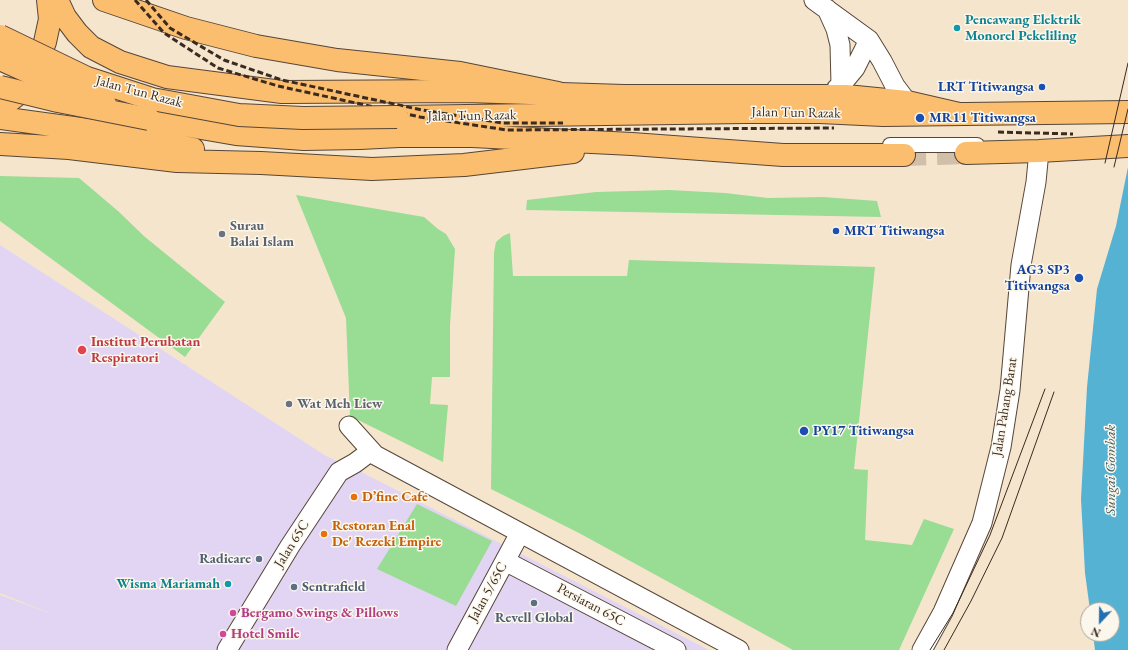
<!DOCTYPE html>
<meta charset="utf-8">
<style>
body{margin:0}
#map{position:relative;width:1128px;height:650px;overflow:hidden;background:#f5e5cd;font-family:"EB Garamond",serif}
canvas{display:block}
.north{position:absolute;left:1080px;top:602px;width:40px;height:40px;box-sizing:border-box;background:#fbf7ec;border:1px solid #aea59a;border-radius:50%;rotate:202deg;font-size:11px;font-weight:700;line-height:16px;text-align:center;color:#3b2a1e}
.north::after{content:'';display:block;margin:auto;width:14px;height:18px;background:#1f6fb2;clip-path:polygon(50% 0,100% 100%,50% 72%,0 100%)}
</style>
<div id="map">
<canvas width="1128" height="650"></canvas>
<div class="north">N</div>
</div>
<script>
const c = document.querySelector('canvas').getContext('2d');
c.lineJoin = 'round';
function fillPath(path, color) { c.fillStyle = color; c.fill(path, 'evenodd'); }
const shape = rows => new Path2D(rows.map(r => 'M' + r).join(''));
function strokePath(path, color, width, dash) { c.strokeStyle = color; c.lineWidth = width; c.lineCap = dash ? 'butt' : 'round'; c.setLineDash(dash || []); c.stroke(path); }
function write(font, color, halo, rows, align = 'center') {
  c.font = font + ' "EB Garamond",serif'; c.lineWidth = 3; c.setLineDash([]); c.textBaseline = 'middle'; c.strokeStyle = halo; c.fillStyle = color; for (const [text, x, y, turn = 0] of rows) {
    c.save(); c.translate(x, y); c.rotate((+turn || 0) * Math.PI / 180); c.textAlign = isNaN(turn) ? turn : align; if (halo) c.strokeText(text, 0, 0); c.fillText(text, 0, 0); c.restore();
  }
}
const built = shape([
 [0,245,326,456,363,473,709,650,0,650,0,595,57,616,0,593]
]);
const green = shape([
 [0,176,79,178,118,211,145,237,225,302,185,357,0,221],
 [669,190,725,193,768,198,823,197,877,201,881,217,526,210,527,200,596,192],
 [296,195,424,217,438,229,446,234,455,249,450,325,450,377,432,377,430,404,448,405,443,462,350,416,346,318],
 [510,233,513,276,627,276,629,260,875,267,854,469,868,470,865,540,912,545,924,519,954,529,899,650,793,650,579,533,491,489,494,253,496,242,503,236],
 [417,504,492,541,456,606,377,569]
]);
const water = shape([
 [1128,167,1128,650,1095,650,1093,634,1112,634,1112,610,1090,610,1085,573,1081,499,1087,387,1097,289,1116,226]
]);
const primaryTunnel = shape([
 [904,155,966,153]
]);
const pedestrian = shape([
 [890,145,977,145]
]);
const minor = shape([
 [814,0,869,40,882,61,895,86,907,102],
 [827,9,836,29,840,45,841,85],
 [837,88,841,85,855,68,869,40],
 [349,426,375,455,739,650],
 [505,561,676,650],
 [227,650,290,546,339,472,355,463,371,451],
 [457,650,520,533],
 [922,650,943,612,982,523,1001,447,1010,390,1021,265,1036,182,1039,151]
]);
const primary = shape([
 [57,0,65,17,77,33,91,47,120,62,167,77,282,92,467,91,624,96,846,96,907,102,959,114],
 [0,108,17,95,35,67,45,42,50,19,48,0],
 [397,117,745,112,820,112,883,115,1128,112],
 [0,118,110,133,193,149],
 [149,119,236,134,304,139,360,138,399,136,472,136,632,144,783,155,904,155],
 [0,144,69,148,177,161,261,163,372,169,464,165,573,152],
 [966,153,1039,151,1128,146]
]);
const motorway = shape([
 [104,0,186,28,256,46,337,60,460,73,558,93]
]);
const tram = shape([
 [1105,163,1128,63],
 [1114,167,1128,109],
 [930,650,953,613,990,535,1045,389],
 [944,650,971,601,1002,538,1054,392]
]);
const rail = shape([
 [135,0,164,33,218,68,278,86,420,117,507,130,834,128],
 [146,0,170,28,224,60,282,80,422,110,503,123,563,123],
 [998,132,1073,134]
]);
const primaryBridge = shape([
 [0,36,87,78,152,99,239,115,303,118,397,117],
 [0,59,82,96,105,104]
]);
const motorwayBridge = shape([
 [0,87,58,101,149,119]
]);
const markers = [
 [957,28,4,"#0f9aa8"],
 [1042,87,4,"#1a4fb4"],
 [920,118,5,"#1a4fb4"],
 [836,231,4,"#1a4fb4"],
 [222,234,4,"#6b7280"],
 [1079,278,5,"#1a4fb4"],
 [82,350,5,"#e0444e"],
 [289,404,4,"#6b7280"],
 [804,431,5,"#1a4fb4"],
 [354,497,4,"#e8710a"],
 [324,534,4,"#e8710a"],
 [259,559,4,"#5c6f8a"],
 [228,584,4,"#0f9aa8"],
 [294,587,4,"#5c6f8a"],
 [534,603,4,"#5c6f8a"],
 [233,613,4,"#d1479c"],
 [223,634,4,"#d1479c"]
];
const cultureNames = [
 ["Pencawang Elektrik",965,20],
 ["Monorel Pekeliling",965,36],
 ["Wisma Mariamah",220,584,"right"]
];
const transitNames = [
 ["LRT Titiwangsa",1034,87,"right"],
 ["MR11 Titiwangsa",929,118],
 ["MRT Titiwangsa",844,231],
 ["AG3 SP3",1070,270,"right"],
 ["Titiwangsa",1070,286,"right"],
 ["PY17 Titiwangsa",813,431]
];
const streetNames = [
 ["Jalan Tun Razak",139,92,15],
 ["Jalan Tun Razak",796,113,1],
 ["Jalan Tun Razak",472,116,-1],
 ["Jalan Pahang Barat",1005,407,-81],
 ["Jalan 65C",292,544,-58],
 ["Jalan 5/65C",488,592,-61],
 ["Persiaran 65C",591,605,28]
];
const worshipNames = [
 ["Surau",230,226],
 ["Balai Islam",230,242],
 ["Wat Meh Liew",297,404]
];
const healthNames = [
 ["Institut Perubatan",91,342],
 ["Respiratori",91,358]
];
const foodNames = [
 ["D’fine Cafe",362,497],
 ["Restoran Enal",332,526],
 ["De' Rezeki Empire",332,542]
];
const serviceNames = [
 ["Radicare",251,559],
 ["Sentrafield",302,587,"left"],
 ["Revell Global",534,618,"center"]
];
const hotelNames = [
 ["Bergamo Swings & Pillows",241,613],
 ["Hotel Smile",231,634]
];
const waterNames = [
 ["Sungai Gombak",1111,470,-90]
];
fillPath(built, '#e2d4f3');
fillPath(green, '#99dc93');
fillPath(water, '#55b2d3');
strokePath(primaryTunnel, '#d0c0aa', 22, [22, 11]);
strokePath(pedestrian, '#574638', 16);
strokePath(minor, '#574638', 21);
strokePath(primary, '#574638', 24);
strokePath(motorway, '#574638', 24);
strokePath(pedestrian, '#fff', 14);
strokePath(minor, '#fff', 19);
strokePath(primary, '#fbbd6e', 22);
strokePath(motorway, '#fbbd6e', 22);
strokePath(tram, '#3b2a1e', 1);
strokePath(rail, '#3b2a1e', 3, [6, 3]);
strokePath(primaryBridge, '#574638', 24, []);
strokePath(motorwayBridge, '#574638', 24, []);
strokePath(primaryBridge, '#fbbd6e', 22);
strokePath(motorwayBridge, '#fbbd6e', 22);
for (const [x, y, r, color] of markers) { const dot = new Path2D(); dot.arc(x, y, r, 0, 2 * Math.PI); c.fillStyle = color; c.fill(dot); strokePath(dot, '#fbf7ec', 1.5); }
write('bold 14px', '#0d838f', '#fbf7ec', cultureNames, 'left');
write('bold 14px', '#164399', '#fbf7ec', transitNames, 'left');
write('14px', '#3b2a1e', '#fbf7ec', streetNames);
write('bold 14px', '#5b616d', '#fbf7ec', worshipNames, 'left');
write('bold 14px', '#be3a42', '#fbf7ec', healthNames, 'left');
write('bold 14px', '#c56008', '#fbf7ec', foodNames, 'left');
write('bold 14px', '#4e5e75', '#fbf7ec', serviceNames, 'right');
write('bold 14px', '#b23c85', '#fbf7ec', hotelNames, 'left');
write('italic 15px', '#445a5d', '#fbf7ec', waterNames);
</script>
